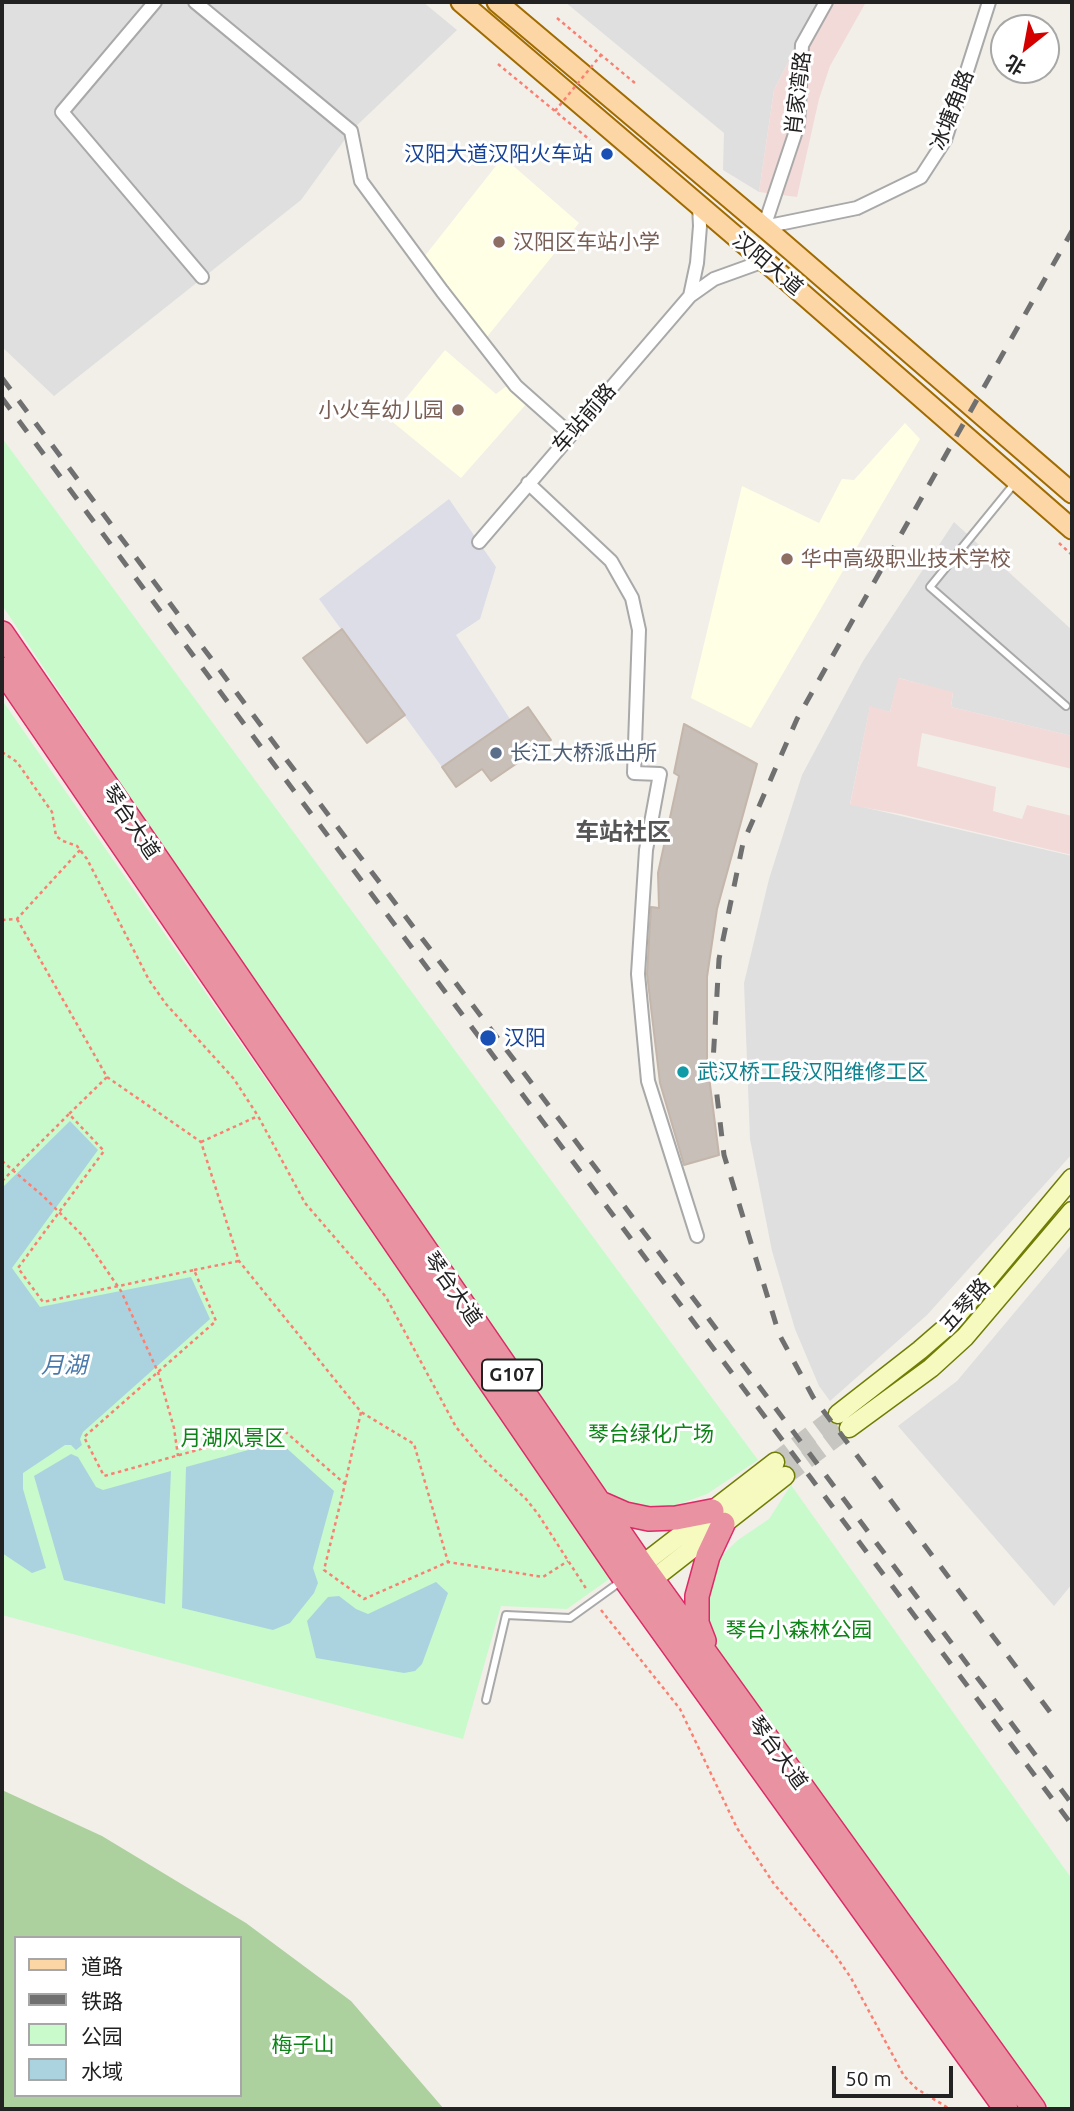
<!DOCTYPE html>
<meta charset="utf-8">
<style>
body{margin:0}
#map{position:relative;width:1074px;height:2111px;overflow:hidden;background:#f2efe9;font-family:Ubuntu,"Noto Sans SC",sans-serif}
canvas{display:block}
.frame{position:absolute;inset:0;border:4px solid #222;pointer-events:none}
.legend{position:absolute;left:14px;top:1936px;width:228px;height:161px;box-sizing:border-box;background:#fff;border:2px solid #a7a7a7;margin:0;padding:9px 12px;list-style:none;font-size:21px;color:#222}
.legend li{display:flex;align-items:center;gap:14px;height:35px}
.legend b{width:35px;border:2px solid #a7a7a7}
.north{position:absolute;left:990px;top:14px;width:70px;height:70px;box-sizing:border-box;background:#fff;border:2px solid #a7a7a7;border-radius:50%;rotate:211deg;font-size:19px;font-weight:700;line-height:28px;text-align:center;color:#222}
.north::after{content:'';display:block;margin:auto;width:24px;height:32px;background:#d40000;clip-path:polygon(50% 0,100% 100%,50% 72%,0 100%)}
.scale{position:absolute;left:832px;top:2066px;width:121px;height:32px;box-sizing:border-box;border:4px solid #222;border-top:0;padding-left:9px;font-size:21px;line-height:24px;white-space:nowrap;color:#222;-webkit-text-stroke:5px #fff;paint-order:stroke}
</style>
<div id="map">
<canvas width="1074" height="2111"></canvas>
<div class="frame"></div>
<ul class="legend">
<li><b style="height:9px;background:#fcd6a4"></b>道路</li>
<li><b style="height:9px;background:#707070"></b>铁路</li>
<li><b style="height:19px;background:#c8facc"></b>公园</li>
<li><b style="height:19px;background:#aad3df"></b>水域</li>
</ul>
<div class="north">北</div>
<div class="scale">50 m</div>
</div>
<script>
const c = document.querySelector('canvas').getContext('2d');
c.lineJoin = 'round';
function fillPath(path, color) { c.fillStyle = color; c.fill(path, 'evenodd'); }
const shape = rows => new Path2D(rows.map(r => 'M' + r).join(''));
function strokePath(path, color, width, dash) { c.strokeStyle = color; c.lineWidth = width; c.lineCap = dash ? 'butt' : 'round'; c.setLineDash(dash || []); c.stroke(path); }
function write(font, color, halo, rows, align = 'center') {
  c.font = font + ' Ubuntu,"Noto Sans SC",sans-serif'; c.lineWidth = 6; c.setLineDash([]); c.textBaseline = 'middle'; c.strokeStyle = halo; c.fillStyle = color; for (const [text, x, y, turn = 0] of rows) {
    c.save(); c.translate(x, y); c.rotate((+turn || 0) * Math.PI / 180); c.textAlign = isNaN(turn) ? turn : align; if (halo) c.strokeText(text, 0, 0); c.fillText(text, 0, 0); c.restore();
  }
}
const residential = shape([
 [2,2,423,2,457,30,351,131,301,200,54,396,2,347],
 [565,2,819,2,774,90,759,192,723,170,724,133],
 [954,522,1072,630,1072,736,951,707,953,693,899,678,890,712,870,707,850,804,1072,856,1072,1154,927,1315,830,1401,819,1386,795,1329,772,1251,750,1139,744,983,769,879,802,775,863,661],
 [1072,1244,1072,1584,1054,1606,898,1426,957,1381]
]);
const commercial = shape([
 [819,2,866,2,830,66,819,99,797,197,759,192,774,90],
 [898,678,953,692,951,707,1072,736,1072,769,922,733,917,766,996,787,993,811,1022,819,1027,805,1072,816,1072,855,900,814,850,805,870,706,890,712]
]);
const education = shape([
 [503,157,579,223,482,343,420,262],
 [445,350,496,394,508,385,528,402,461,478,389,419],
 [905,423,920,439,751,728,691,698,742,486,819,523,842,479,854,480]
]);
const forest = shape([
 [2,1790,102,1836,246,1923,351,2001,444,2109,6,2109,2,2106],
 [16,1938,240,1938,240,2095,16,2095]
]);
const park = shape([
 [2,438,758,1460,707,1494,663,1510,651,1511,618,1501,600,1484,144,819,2,605],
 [2,700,612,1577,567,1609,501,1606,463,1739,2,1615],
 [791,1485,1072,1879,1072,2109,1050,2109,714,1644,704,1604,719,1558,738,1540,769,1519]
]);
const plaza = shape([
 [449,499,496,567,480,619,456,635,510,719,442,767,319,599]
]);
const water = shape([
 [70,1121,98,1150,12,1268,40,1307,191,1277,210,1319,83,1432,80,1439,82,1445,76,1450,71,1445,65,1445,23,1473,23,1489,46,1568,32,1573,2,1553,2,1188],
 [274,1443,282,1444,334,1491,313,1568,318,1583,314,1593,290,1623,273,1630,182,1608,186,1467],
 [71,1454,78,1457,96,1487,103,1490,171,1471,165,1604,64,1580,34,1476],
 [436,1582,448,1593,422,1664,415,1671,404,1673,316,1658,307,1621,328,1597,339,1596,356,1609,368,1614]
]);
const building = shape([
 [342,629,405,715,367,743,303,658,342,629],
 [528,707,551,740,491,781,482,769,456,787,442,767,528,707],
 [684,724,757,764,717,909,707,977,707,1061,719,1155,684,1165,660,1083,647,974,651,907,659,908,658,873,679,776,674,773,684,724]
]);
const secondaryTunnel = shape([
 [775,1462,838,1414],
 [785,1476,849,1428]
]);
const path = shape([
 [557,18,636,84],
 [498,64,590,140],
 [1059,543,1072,555],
 [2,752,17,762,52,812,56,836,63,841,77,846,87,859,149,980,166,1004,234,1079,258,1116,305,1203,386,1297,456,1427,483,1459,526,1499,538,1514,587,1590],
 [17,919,107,1077,69,1114],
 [2,920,17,919,80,850],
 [107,1077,201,1142,239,1261,361,1412,414,1444,448,1562],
 [201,1142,258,1116],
 [2,1161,43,1196,83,1236,121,1291,158,1372,174,1428,178,1456],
 [2,1181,69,1114,104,1151,18,1268,43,1302,194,1270,216,1321,84,1437,104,1476,280,1427,345,1484,324,1570,364,1599,448,1562,543,1577,568,1561],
 [194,1270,239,1261],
 [345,1484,361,1412],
 [601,1610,680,1709,737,1828,774,1884,836,1956,851,1978,904,2076,917,2089,950,2109]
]);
const lane = shape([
 [1014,484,930,587,1066,706],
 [486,1700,506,1615,570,1618,620,1582]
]);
const street = shape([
 [155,2,62,112,202,277],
 [195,2,351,131,361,181,442,291,516,386,570,434],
 [826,2,802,45,798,125,764,227,857,208,921,177,945,140,989,2],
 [690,296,697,263,700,226,699,206],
 [528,483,611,561,632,598,639,630,634,773,660,774,646,850,638,974,648,1081,697,1236],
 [479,542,690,296,714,279,764,261]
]);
const secondary = shape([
 [838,1414,920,1350,950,1324,1072,1178],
 [849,1428,931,1368,965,1337,1072,1211],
 [634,1571,775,1462],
 [643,1587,785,1476]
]);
const primary = shape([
 [461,2,782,276,1072,529],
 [497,2,778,239,1072,493]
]);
const highway = shape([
 [2,633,642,1565,1034,2109],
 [2,669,625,1579,1006,2109],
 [600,1503,625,1514,649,1519,676,1518,712,1511],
 [704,1641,697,1623,697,1596,708,1556,723,1524]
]);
const rail = shape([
 [2,378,289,763,565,1127,1072,1804],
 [2,398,276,767,1072,1825],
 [1050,1712,813,1397,779,1334,724,1155,713,1062,719,959,743,843,797,719,1072,231]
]);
const pathBridge = shape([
 [555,111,601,55]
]);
const markers = [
 [607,154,7,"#1a4fb4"],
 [499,242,7,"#8d6e63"],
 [458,410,7,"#8d6e63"],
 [787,559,7,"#8d6e63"],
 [496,753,7,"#5c6f8a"],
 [488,1038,9,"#1a4fb4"],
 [683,1072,7,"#0f9aa8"]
];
const shields = [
 [512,1375,60]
];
const shieldNames = [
 ["G107",512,1375]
];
const streetNames = [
 ["肖家湾路",798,93,-83],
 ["冰塘角路",952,110,-69],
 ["汉阳大道",768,264,40],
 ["车站前路",584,418,-49],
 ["琴台大道",131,822,56],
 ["琴台大道",453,1289,55],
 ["五琴路",965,1305,-48],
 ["琴台大道",778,1753,54]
];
const transitNames = [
 ["汉阳大道汉阳火车站",593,154],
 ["汉阳",504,1038,"left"]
];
const educationNames = [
 ["汉阳区车站小学",513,242],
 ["小火车幼儿园",444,410,"right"],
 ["华中高级职业技术学校",801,559]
];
const serviceNames = [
 ["长江大桥派出所",510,753]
];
const cultureNames = [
 ["武汉桥工段汉阳维修工区",697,1072]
];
const parkNames = [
 ["琴台绿化广场",651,1434],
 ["月湖风景区",233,1438],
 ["琴台小森林公园",799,1630],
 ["梅子山",303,2045]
];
const waterNames = [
 ["月湖",64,1365]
];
const quarterNames = [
 ["车站社区",623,832]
];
fillPath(residential, '#e0dfdf');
fillPath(commercial, '#f2dad9');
fillPath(education, '#ffffe5');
fillPath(forest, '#add19e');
fillPath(park, '#c8facc');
fillPath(plaza, '#dddde8');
fillPath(water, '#aad3df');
fillPath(building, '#c7bfb8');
strokePath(building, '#c4b6ab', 2);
strokePath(secondaryTunnel, '#c8c6c1', 18, [18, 9]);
strokePath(lane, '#a9a9a9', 10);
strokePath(street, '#a9a9a9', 16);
strokePath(secondary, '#707d05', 21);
strokePath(primary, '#a06b00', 23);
strokePath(highway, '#dc2a67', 26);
strokePath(path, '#fa8072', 2.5, [3.5, 3.5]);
strokePath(lane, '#fff', 6);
strokePath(street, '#fff', 12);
strokePath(secondary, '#f7fabf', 18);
strokePath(primary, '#fcd6a4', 19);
strokePath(highway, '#e892a2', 23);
strokePath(rail, '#707070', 5, [14, 14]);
strokePath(pathBridge, '#fa8072', 2.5, [3.5, 3.5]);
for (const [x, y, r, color] of markers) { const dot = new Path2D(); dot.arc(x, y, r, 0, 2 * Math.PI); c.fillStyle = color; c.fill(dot); strokePath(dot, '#fff', 2.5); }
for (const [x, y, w] of shields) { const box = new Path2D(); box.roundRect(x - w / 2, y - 15.5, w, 31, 5); c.fillStyle = '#fff'; c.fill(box); strokePath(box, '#222', 2); }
write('bold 19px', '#222', null, shieldNames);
write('21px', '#222', '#fff', streetNames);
write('21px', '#164399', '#fff', transitNames, 'right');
write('21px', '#785e54', '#fff', educationNames, 'left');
write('21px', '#4e5e75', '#fff', serviceNames, 'left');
write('21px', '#0d838f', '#fff', cultureNames, 'left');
write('21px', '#0c8416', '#fff', parkNames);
write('italic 23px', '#4a7aab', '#fff', waterNames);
write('bold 24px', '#555', '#fff', quarterNames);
</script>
